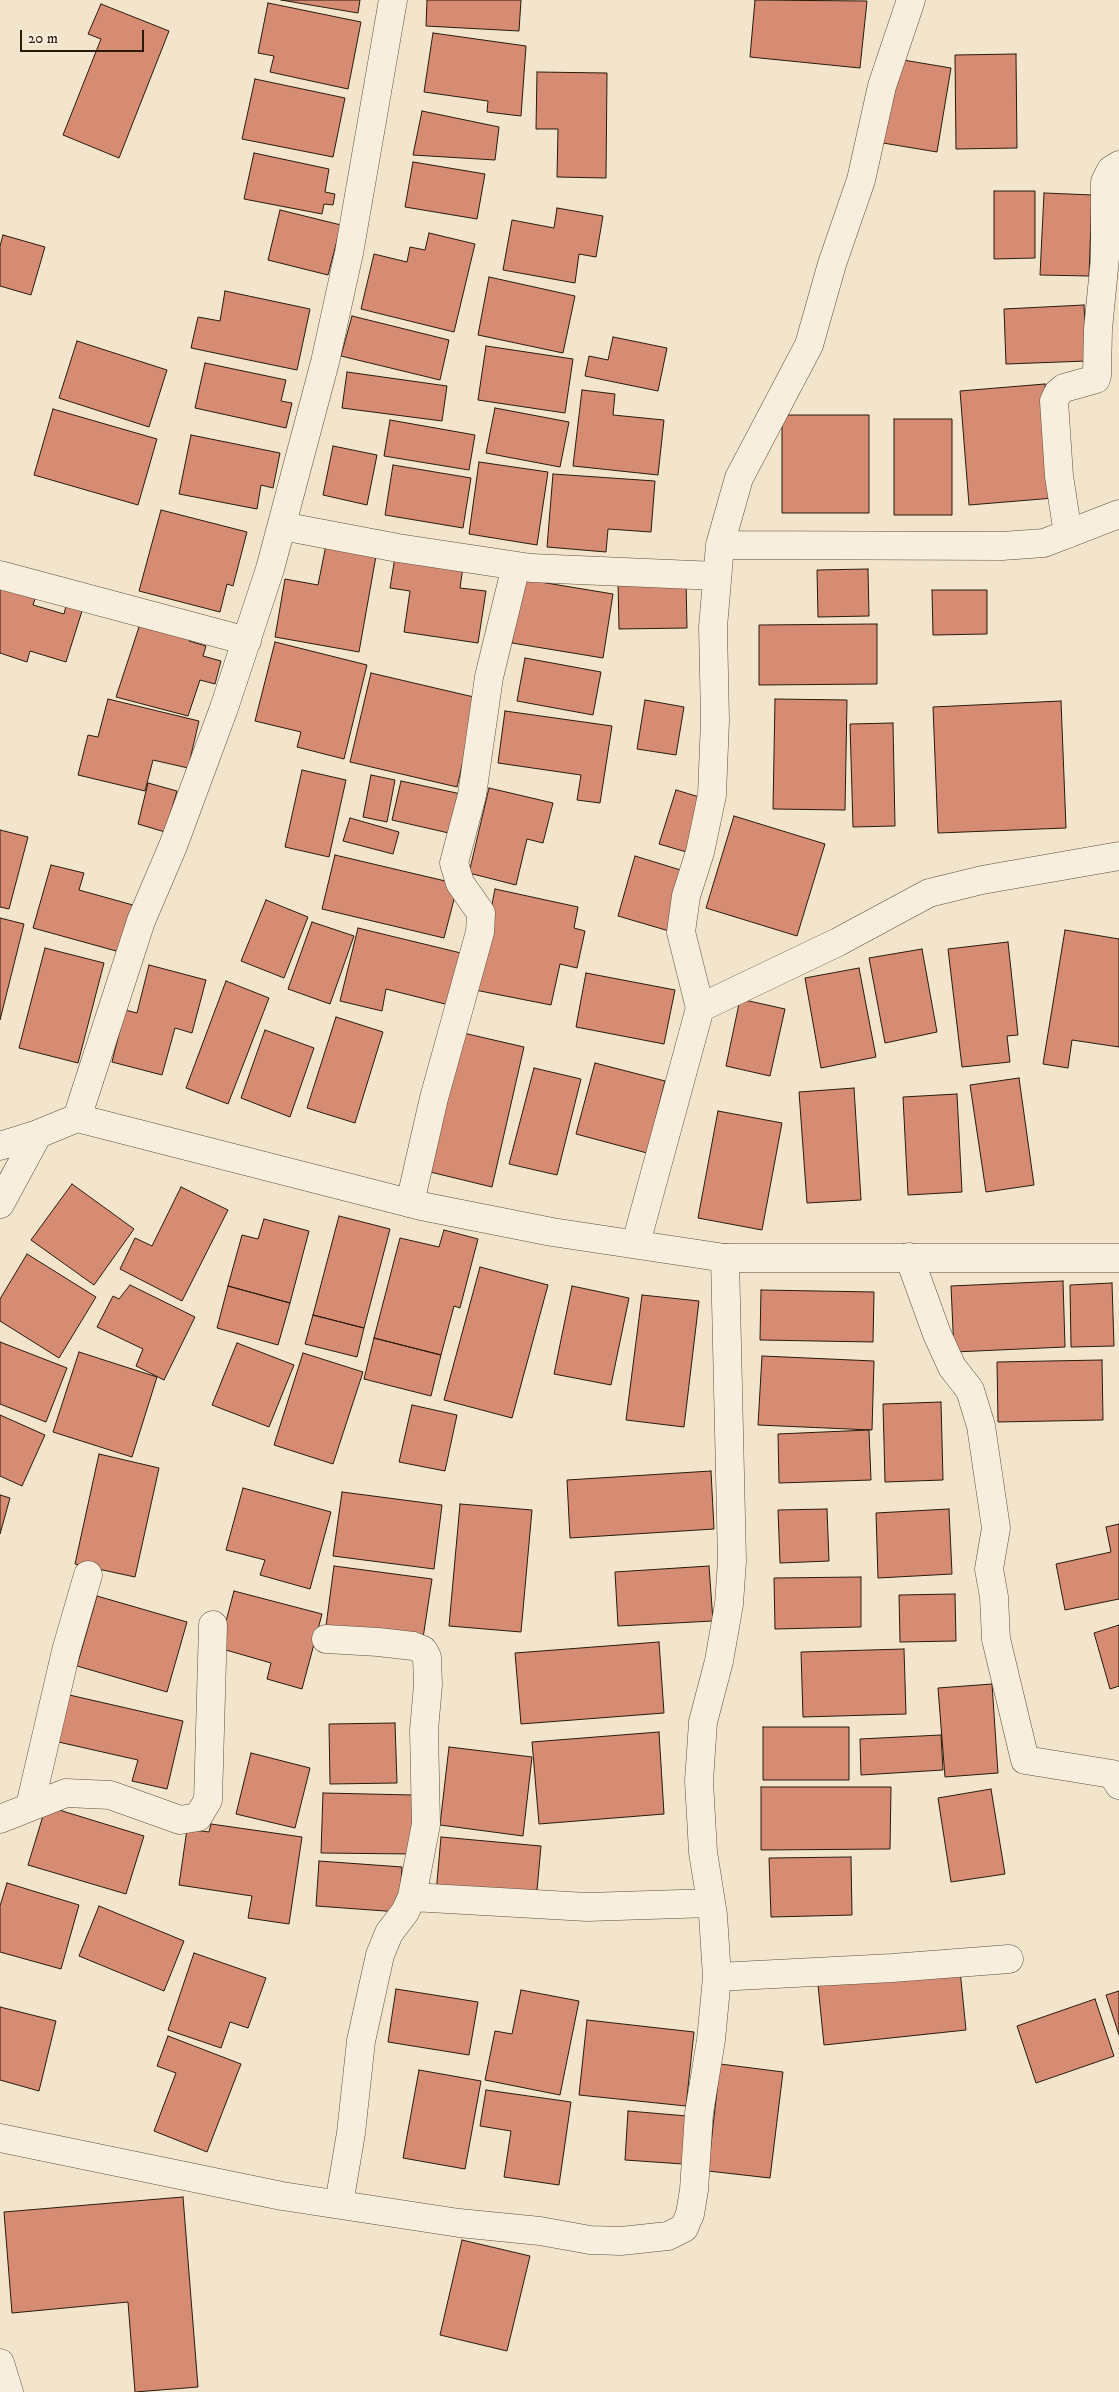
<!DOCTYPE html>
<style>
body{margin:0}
#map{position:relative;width:1119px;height:2392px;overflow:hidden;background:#f3e5cb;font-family:"IM FELL DW Pica",serif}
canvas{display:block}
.scale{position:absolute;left:20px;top:30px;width:124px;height:22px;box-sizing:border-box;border:2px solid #291a0e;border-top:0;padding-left:6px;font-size:15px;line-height:18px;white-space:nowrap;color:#291a0e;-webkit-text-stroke:4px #f7eedd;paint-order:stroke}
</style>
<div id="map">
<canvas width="1119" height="2392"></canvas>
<div class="scale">20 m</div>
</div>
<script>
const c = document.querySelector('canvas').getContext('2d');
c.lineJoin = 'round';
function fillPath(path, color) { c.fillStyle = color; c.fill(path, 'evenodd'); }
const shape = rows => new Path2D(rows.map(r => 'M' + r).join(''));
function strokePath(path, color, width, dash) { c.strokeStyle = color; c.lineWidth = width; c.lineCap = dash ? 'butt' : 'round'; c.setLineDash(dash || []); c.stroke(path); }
const building = shape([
 [281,0,360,0,358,13,281,0],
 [427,0,521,0,519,31,426,26,427,0],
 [755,0,867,1,860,68,750,57,755,0],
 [268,3,361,22,348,89,270,72,274,56,258,53,268,3],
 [101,4,169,31,119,158,63,135,101,39,88,34,101,4],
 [433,33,526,46,521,116,487,112,488,101,424,92,433,33],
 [1016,54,1017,148,956,149,955,55,1016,54],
 [897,59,951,68,937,152,883,143,897,59],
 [537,72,607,73,606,178,557,177,558,129,536,129,537,72],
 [255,79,345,98,333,157,242,139,255,79],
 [422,111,499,127,495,160,413,155,422,111],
 [254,153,329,169,325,192,335,194,333,205,324,204,322,214,244,199,254,153],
 [413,162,485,174,477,219,405,207,413,162],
 [994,191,1035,191,1035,258,994,259,994,191],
 [1044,193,1092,195,1089,276,1040,275,1044,193],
 [557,208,603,216,596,257,579,254,575,283,503,270,512,220,554,228,557,208],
 [280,210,341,225,328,275,268,260,280,210],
 [429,233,475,244,454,332,361,309,374,254,407,262,410,247,425,250,429,233],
 [3,235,45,247,31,295,0,286,0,246,3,235],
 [489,277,575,296,563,353,478,335,489,277],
 [225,291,310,309,297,370,191,348,198,317,220,321,225,291],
 [1084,305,1087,361,1006,364,1004,309,1084,305],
 [352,316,449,340,440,380,341,356,352,316],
 [613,337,667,348,658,391,585,376,589,356,608,360,613,337],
 [77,341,167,370,149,427,59,398,77,341],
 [486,346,573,359,565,413,478,400,486,346],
 [205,363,286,380,281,401,292,403,286,428,195,408,205,363],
 [347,372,447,386,442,421,342,408,347,372],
 [1045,384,1054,498,969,505,960,391,1045,384],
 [582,390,615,394,613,415,664,420,658,475,573,466,582,390],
 [495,408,569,422,560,467,486,453,495,408],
 [53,409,157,439,138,505,34,475,53,409],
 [782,415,869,415,869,513,782,513,782,415],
 [894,419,952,419,952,515,894,515,894,419],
 [390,420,475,435,469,470,384,456,390,420],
 [191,435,280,453,273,488,261,485,257,509,179,494,191,435],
 [333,446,377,455,367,505,323,495,333,446],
 [479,462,548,472,537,545,469,534,479,462],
 [393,465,471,478,463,528,385,515,393,465],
 [553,474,655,481,651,532,608,529,606,552,547,547,553,474],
 [161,510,247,532,233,586,227,584,220,612,139,591,161,510],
 [326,545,376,556,359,652,275,637,285,579,318,585,326,545],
 [395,557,463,567,460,588,486,591,478,643,404,632,410,591,390,588,395,557],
 [868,569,869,616,818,617,817,570,868,569],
 [522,579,613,594,603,658,512,643,522,579],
 [686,579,687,628,619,629,618,581,686,579],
 [0,581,37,593,33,605,64,614,66,606,82,611,66,662,30,651,27,662,0,653,0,581],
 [932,590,987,590,987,634,933,635,932,590],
 [141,621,191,633,189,641,206,646,203,656,221,661,215,684,200,680,188,716,116,697,141,621],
 [877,624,877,684,759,685,759,625,877,624],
 [275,642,367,665,344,759,297,747,301,732,255,721,275,642],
 [525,658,601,672,593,715,517,701,525,658],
 [371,673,478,698,457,787,350,762,371,673],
 [108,699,199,721,188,768,153,760,145,791,78,775,88,735,98,737,108,699],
 [775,699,847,700,845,810,773,809,775,699],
 [645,700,684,707,676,755,637,749,645,700],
 [1061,701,1066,828,938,833,933,707,1061,701],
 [505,711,612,726,600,803,577,800,581,775,498,763,505,711],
 [893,723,895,826,853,827,850,724,893,723],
 [302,770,346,780,329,857,285,847,302,770],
 [371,775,395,780,387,822,363,817,371,775],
 [401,781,461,794,453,834,392,820,401,781],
 [148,783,177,791,165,832,138,824,148,783],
 [489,788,553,803,543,843,527,839,516,885,469,873,489,788],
 [676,790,706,799,690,853,659,844,676,790],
 [734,816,825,844,797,936,706,908,734,816],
 [350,818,399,832,393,854,343,841,350,818],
 [0,830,28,837,9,909,0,907,0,830],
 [335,855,458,884,444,938,322,909,335,855],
 [635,856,687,872,669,931,618,916,635,856],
 [51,865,84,873,79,890,140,907,127,954,33,928,51,865],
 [495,889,578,907,574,928,585,931,577,968,560,964,551,1005,475,990,495,889],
 [266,900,308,917,284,978,241,961,266,900],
 [0,918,24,924,0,1020,0,918],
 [312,922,354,936,330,1004,288,989,312,922],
 [358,928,465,954,453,1006,386,989,382,1011,340,1001,358,928],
 [1065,930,1119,939,1119,1047,1072,1040,1068,1068,1043,1064,1065,930],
 [1008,942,1018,1035,1007,1036,1010,1062,962,1067,948,949,1008,942],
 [45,948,104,963,78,1063,19,1048,45,948],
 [922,949,937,1032,885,1043,869,958,922,949],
 [149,965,206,980,192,1033,175,1028,162,1075,112,1062,125,1010,137,1013,149,965],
 [859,968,876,1057,821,1068,805,978,859,968],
 [586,973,675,990,664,1044,576,1027,586,973],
 [226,981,269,998,228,1104,186,1088,226,981],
 [740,999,785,1009,770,1076,726,1066,740,999],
 [336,1017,383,1032,355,1123,307,1108,336,1017],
 [265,1030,314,1048,290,1117,241,1098,265,1030],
 [459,1032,524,1047,492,1187,426,1171,459,1032],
 [595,1063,665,1081,647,1153,576,1134,595,1063],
 [534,1068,581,1079,557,1175,509,1164,534,1068],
 [1019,1078,1034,1185,986,1192,970,1085,1019,1078],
 [854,1088,861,1200,807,1203,799,1092,854,1088],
 [957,1094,962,1192,908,1195,903,1097,957,1094],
 [718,1111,782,1123,762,1230,698,1218,718,1111],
 [72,1184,134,1229,94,1285,31,1240,72,1184],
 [181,1187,228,1210,182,1301,120,1269,135,1238,152,1246,181,1187],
 [339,1216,390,1229,364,1328,313,1315,339,1216],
 [264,1219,309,1231,290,1303,228,1286,242,1235,258,1239,264,1219],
 [444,1230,478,1239,460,1308,454,1306,441,1355,374,1338,400,1238,439,1247,444,1230],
 [27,1254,96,1297,59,1358,0,1321,0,1299,27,1254],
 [480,1267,548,1285,512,1418,444,1400,480,1267],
 [1063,1281,1065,1347,954,1352,951,1286,1063,1281],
 [1112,1283,1114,1346,1071,1347,1070,1285,1112,1283],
 [130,1285,195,1317,164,1380,136,1366,143,1349,97,1327,113,1296,119,1299,130,1285],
 [228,1286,290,1303,278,1345,217,1328,228,1286],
 [572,1286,629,1298,611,1385,554,1374,572,1286],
 [761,1290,874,1292,873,1342,760,1340,761,1290],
 [642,1295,699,1301,684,1427,626,1420,642,1295],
 [313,1315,364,1328,357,1357,305,1344,313,1315],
 [374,1338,441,1355,431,1396,364,1379,374,1338],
 [0,1342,67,1368,46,1422,0,1404,0,1342],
 [237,1343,294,1365,269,1427,212,1405,237,1343],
 [79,1352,157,1377,132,1457,53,1432,79,1352],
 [303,1353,363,1372,333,1464,274,1445,303,1353],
 [762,1356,874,1361,872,1430,758,1425,762,1356],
 [1102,1360,1103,1420,998,1422,997,1362,1102,1360],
 [941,1402,943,1480,885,1482,883,1404,941,1402],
 [412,1405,457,1415,445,1471,399,1462,412,1405],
 [0,1415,45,1435,22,1486,0,1476,0,1415],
 [869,1430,871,1480,779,1483,778,1434,869,1430],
 [99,1454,159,1468,135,1577,75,1564,99,1454],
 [711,1471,714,1529,570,1538,567,1480,711,1471],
 [243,1488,331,1512,310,1589,260,1575,265,1560,226,1550,243,1488],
 [342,1492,442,1505,434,1569,333,1556,342,1492],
 [0,1495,10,1498,0,1534,0,1495],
 [460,1504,532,1510,521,1632,449,1626,460,1504],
 [827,1509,829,1561,780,1563,778,1510,827,1509],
 [949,1509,952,1574,878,1578,876,1513,949,1509],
 [1119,1524,1119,1599,1065,1610,1056,1564,1111,1552,1106,1527,1119,1524],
 [334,1566,432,1579,423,1638,326,1626,334,1566],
 [709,1566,713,1621,618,1626,615,1572,709,1566],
 [861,1577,861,1627,775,1629,774,1578,861,1577],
 [234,1591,322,1614,302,1689,267,1679,271,1663,219,1648,234,1591],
 [955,1594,956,1641,900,1642,899,1595,955,1594],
 [97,1596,187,1622,167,1692,77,1666,97,1596],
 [1119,1625,1119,1686,1110,1689,1094,1633,1119,1625],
 [659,1642,664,1713,521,1724,515,1653,659,1642],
 [904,1649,906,1714,803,1717,801,1652,904,1649],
 [992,1684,998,1773,945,1777,938,1688,992,1684],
 [65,1694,183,1721,167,1789,132,1781,138,1760,54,1741,65,1694],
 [395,1723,397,1783,330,1784,329,1724,395,1723],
 [763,1727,849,1727,849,1780,763,1780,763,1727],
 [659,1732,664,1814,539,1824,532,1742,659,1732],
 [941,1735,943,1770,861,1775,860,1739,941,1735],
 [449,1747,532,1757,523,1836,440,1825,449,1747],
 [251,1753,310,1768,295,1828,236,1814,251,1753],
 [761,1787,891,1787,890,1849,761,1850,761,1787],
 [991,1789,1005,1874,951,1882,938,1798,991,1789],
 [323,1793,413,1795,412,1854,321,1853,323,1793],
 [46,1806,144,1836,126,1894,28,1865,46,1806],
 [211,1824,302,1837,289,1924,248,1918,252,1896,179,1885,187,1829,209,1832,211,1824],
 [441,1837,541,1846,536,1901,436,1893,441,1837],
 [851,1857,852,1915,771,1917,769,1858,851,1857],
 [319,1861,402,1867,399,1912,316,1906,319,1861],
 [7,1883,79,1905,61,1969,0,1952,0,1906,7,1883],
 [99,1906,184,1941,164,1991,79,1956,99,1906],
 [194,1953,266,1978,248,2028,230,2022,221,2048,168,2030,194,1953],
 [960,1970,966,2030,824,2045,818,1985,960,1970],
 [396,1989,478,2002,469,2055,388,2042,396,1989],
 [521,1990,579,2001,560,2095,485,2080,495,2031,512,2034,521,1990],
 [1119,1991,1119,2035,1106,1995,1119,1991],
 [1095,1999,1114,2056,1036,2083,1017,2026,1095,1999],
 [0,2007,56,2021,39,2091,0,2080,0,2007],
 [587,2020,694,2032,686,2106,579,2095,587,2020],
 [168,2036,241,2064,207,2152,154,2131,176,2073,157,2066,168,2036],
 [720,2064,783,2072,770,2178,708,2171,720,2064],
 [419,2070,481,2081,465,2169,403,2158,419,2070],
 [486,2090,571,2102,559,2185,504,2177,511,2131,480,2126,486,2090],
 [628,2111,687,2116,683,2164,625,2160,628,2111],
 [183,2197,198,2387,135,2392,128,2302,12,2313,4,2212,183,2197],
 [462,2240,530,2256,507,2351,440,2335,462,2240]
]);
const minor = shape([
 [282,526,398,548,531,568,717,576],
 [1068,534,1059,476,1054,401,1058,393,1064,388,1096,379,1097,375,1098,329,1105,258,1105,182,1111,170,1119,165],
 [720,545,1002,546,1044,543,1119,514],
 [0,575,247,641],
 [700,1008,681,932,686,896,700,852,712,795,715,720,713,627,720,545,739,478,809,345,832,264,861,180,882,86,911,0],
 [77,1118,141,921,173,846,224,708,270,569,325,362,349,253,393,0],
 [0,1146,38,1134],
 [410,1203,434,1098,480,932,481,913,460,883,454,863,472,795,489,677,516,566],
 [636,1243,700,1008,838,942,929,893,982,880,1119,856],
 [909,1257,937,1334,952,1367,970,1390,981,1426,996,1528,989,1569,994,1597,996,1639,1025,1760,1112,1774,1119,1785],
 [326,1639,378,1642,413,1646,423,1650,427,1657,428,1685,424,1730,426,1824,412,1897,405,1912,389,1933,380,1955,361,2041,351,2133,339,2204],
 [30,1806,66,1651,88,1575],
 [0,1819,66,1793,110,1795,180,1820,198,1817,208,1800,213,1625],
 [412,1897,587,1907,711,1903],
 [717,1977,892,1968,1009,1959],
 [0,2138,282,2196,459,2223,540,2231,590,2240,621,2241,668,2236,684,2228,690,2214,694,2190,699,2113,711,2040,717,1977,713,1915,703,1852,699,1781,703,1722,719,1661,729,1604,732,1561,725,1258],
 [0,2363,9,2392]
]);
const tertiary = shape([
 [0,1204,38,1134,77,1118,421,1206,552,1232,725,1258,1119,1258]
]);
fillPath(building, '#d68c72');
strokePath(building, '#291a0e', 1);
strokePath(minor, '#5c4d3d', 29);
strokePath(tertiary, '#5c4d3d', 29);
strokePath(minor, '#f7eedd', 28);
strokePath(tertiary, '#f7eedd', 28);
</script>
